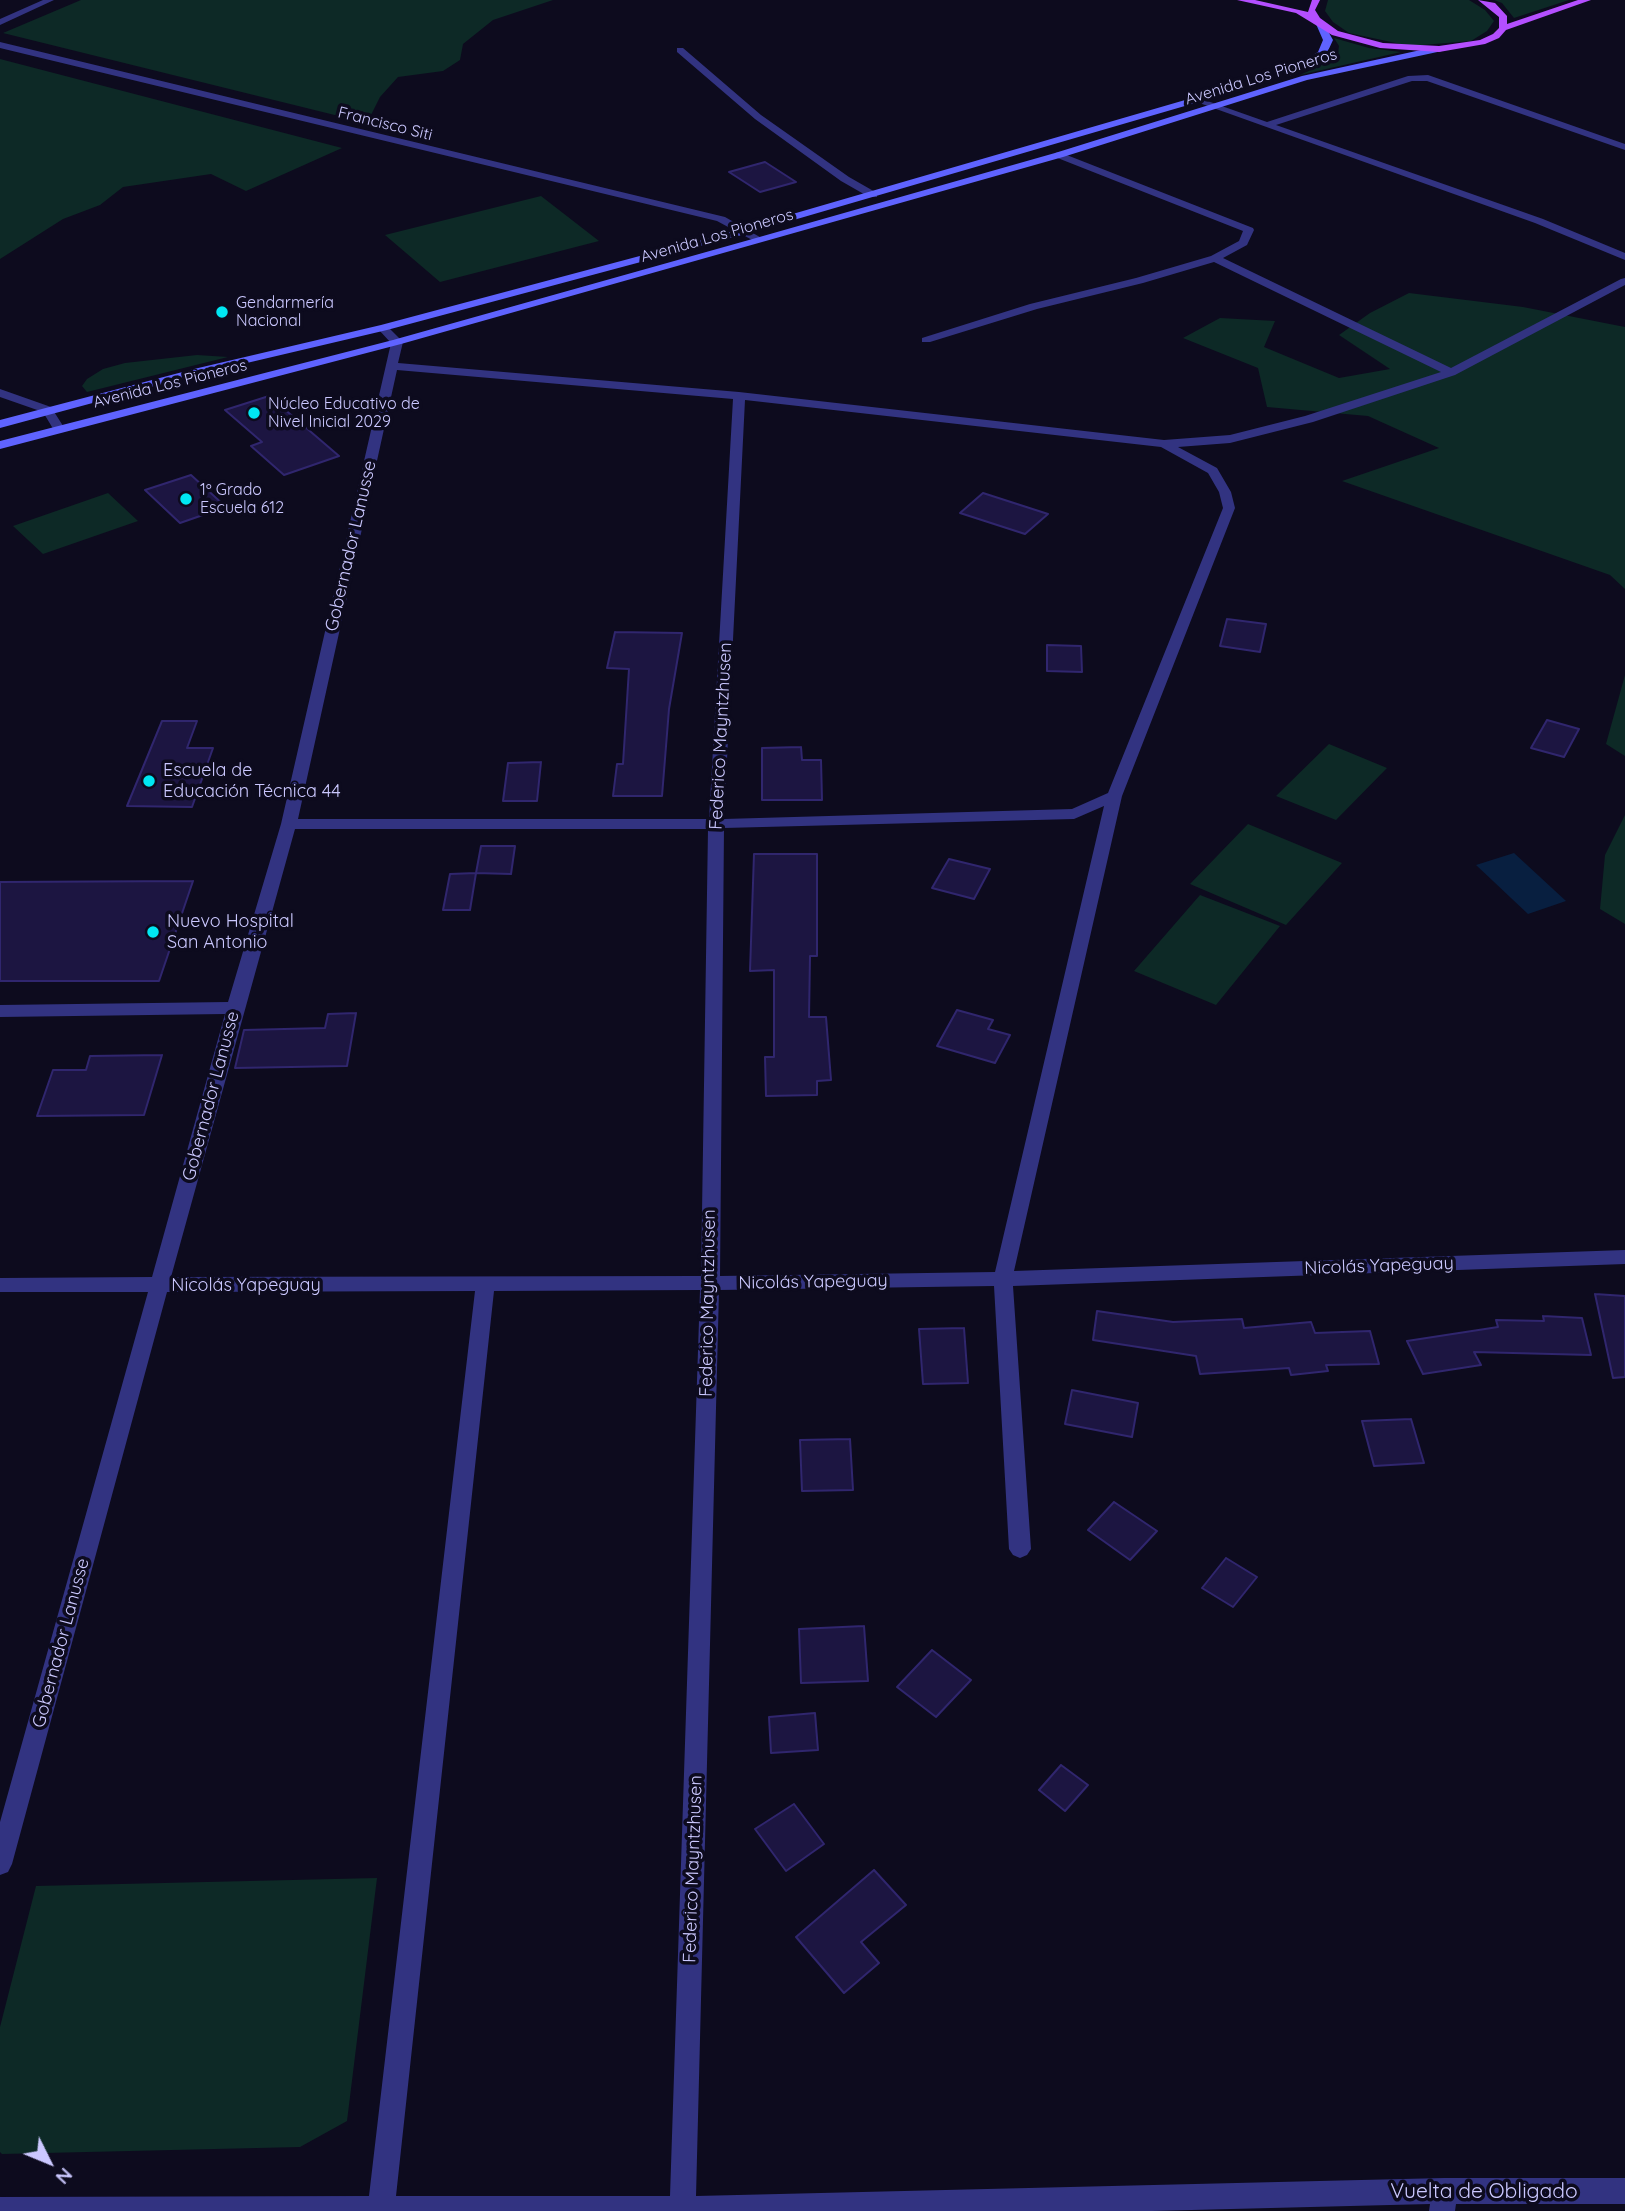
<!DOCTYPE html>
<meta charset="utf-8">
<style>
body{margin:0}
#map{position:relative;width:1625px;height:2211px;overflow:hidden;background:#0d0b1e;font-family:Quicksand,sans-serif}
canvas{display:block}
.north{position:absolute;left:14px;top:2127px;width:70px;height:70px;-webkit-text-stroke:5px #0d0b1e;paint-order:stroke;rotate:133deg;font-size:19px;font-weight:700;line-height:28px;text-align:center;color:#cbc8ff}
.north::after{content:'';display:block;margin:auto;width:24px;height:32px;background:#cbc8ff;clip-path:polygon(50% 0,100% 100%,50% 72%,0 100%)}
</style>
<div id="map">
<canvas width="1625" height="2211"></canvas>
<div class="north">N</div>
</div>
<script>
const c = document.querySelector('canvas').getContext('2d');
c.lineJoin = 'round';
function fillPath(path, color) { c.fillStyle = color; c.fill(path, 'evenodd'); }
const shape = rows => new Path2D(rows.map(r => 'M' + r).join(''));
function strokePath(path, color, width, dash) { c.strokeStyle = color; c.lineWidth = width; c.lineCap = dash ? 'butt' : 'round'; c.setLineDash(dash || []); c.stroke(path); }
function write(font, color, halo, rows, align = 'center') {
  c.font = font + ' Quicksand,sans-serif'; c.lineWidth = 7; c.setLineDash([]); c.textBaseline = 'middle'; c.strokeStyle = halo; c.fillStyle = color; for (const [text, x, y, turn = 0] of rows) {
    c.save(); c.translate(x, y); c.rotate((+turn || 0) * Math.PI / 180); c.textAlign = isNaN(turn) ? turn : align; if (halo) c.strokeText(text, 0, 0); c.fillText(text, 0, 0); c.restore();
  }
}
const green = shape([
 [81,0,553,0,493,20,463,44,460,60,443,71,398,77,380,97,367,123,3,33],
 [1328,0,1469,0,1485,10,1494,21,1487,31,1471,41,1410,46,1349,33,1333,22,1325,11],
 [1494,0,1569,0,1514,18,1502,3],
 [1334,38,1369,48,1401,52,1300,75,1328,62,1338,53,1339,46],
 [0,59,342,148,246,191,211,174,123,187,100,205,63,219,0,259],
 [541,196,599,241,440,282,385,235],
 [1409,293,1523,307,1625,327,1625,589,1610,575,1342,481,1439,448,1368,416,1267,407,1258,368,1183,338,1220,318,1275,321,1264,347,1339,378,1390,369,1339,335,1370,313],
 [197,355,228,357,87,392,82,386,87,379,103,369,125,363],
 [108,493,138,521,43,554,13,526],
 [1625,675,1625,756,1606,744],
 [1329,744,1387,768,1336,820,1276,796],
 [1625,815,1625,924,1600,909,1605,855],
 [1248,824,1342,863,1286,925,1190,884],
 [1200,895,1280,926,1216,1005,1134,971],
 [377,1878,347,2121,300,2147,2,2154,0,2152,0,2027,36,1886]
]);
const water = shape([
 [1514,853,1566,901,1528,914,1476,865]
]);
const building = shape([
 [765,162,796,182,760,192,729,172,765,162],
 [269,396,339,456,284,475,251,446,262,442,225,410,269,396],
 [191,475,226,507,180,523,145,490,191,475],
 [983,493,1048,514,1025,534,960,513,983,493],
 [1227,619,1266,624,1260,652,1220,646,1227,619],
 [615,632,682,633,669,709,662,796,613,796,617,764,623,764,629,669,607,668,615,632],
 [1047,645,1081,646,1082,672,1047,671,1047,645],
 [1547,720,1579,729,1564,757,1531,748,1547,720],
 [162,721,197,721,187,748,213,748,192,807,127,806,162,721],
 [801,747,802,760,821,760,822,800,762,800,762,748,801,747],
 [541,762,537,801,503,801,508,763,541,762],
 [481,846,515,846,511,874,476,873,481,846],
 [754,854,817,854,817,956,810,956,809,1017,826,1017,831,1080,817,1081,817,1095,766,1096,765,1057,774,1057,774,970,750,971,754,854],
 [949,859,990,869,974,899,932,888,949,859],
 [476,873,470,910,443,910,450,874,476,873],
 [193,881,159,981,0,981,0,882,193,881],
 [957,1010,993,1020,988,1029,1010,1035,995,1063,937,1046,957,1010],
 [356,1013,347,1066,235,1068,244,1030,325,1028,328,1014,356,1013],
 [162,1055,144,1115,37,1116,53,1070,86,1070,90,1056,162,1055],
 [1595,1294,1625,1296,1625,1377,1613,1378,1595,1294],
 [1097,1311,1173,1322,1242,1319,1244,1328,1311,1322,1315,1333,1370,1331,1379,1364,1326,1365,1328,1371,1291,1375,1289,1368,1200,1374,1196,1356,1093,1340,1097,1311],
 [1543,1316,1582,1318,1591,1355,1474,1352,1481,1365,1423,1374,1407,1341,1498,1327,1496,1320,1544,1321,1543,1316],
 [964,1328,968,1383,923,1384,919,1329,964,1328],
 [1072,1390,1138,1403,1132,1437,1065,1424,1072,1390],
 [1411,1419,1424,1463,1374,1466,1362,1421,1411,1419],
 [850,1439,853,1490,802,1491,800,1440,850,1439],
 [1114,1502,1157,1531,1130,1560,1088,1530,1114,1502],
 [1226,1558,1257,1577,1233,1607,1202,1588,1226,1558],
 [864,1626,868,1681,801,1683,799,1629,864,1626],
 [932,1650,971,1680,936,1717,897,1687,932,1650],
 [815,1713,818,1750,771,1753,769,1717,815,1713],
 [1061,1765,1088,1785,1065,1811,1039,1790,1061,1765],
 [794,1804,824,1844,786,1871,755,1829,794,1804],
 [874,1870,906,1905,861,1942,879,1963,844,1993,796,1937,874,1870]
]);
const minor = shape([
 [43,0,54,0,0,25,0,19,43,0],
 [0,42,725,217,765,240,756,242,717,221,0,48,0,42],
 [677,48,683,48,761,115,849,177,877,193,877,197,869,197,841,181,755,119,677,52,677,48],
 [1428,75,1625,144,1625,150,1427,81,1412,81,1276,125,1543,219,1625,253,1625,260,1535,223,1191,100,1199,98,1267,122,1408,76,1428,75],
 [1059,152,1253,228,1254,230,1247,245,1223,258,1451,368,1621,279,1625,278,1625,285,1455,375,1313,422,1230,443,1178,447,1217,468,1231,492,1235,508,1122,796,1014,1271,1625,1250,1625,1264,1013,1286,1031,1549,1027,1555,1020,1558,1013,1555,1009,1549,994,1286,719,1290,696,2196,1444,2178,1625,2178,1625,2204,1456,2204,1455,2211,1429,2211,1430,2204,1152,2211,0,2211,0,2197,369,2196,475,1291,167,1292,12,1864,8,1872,0,1875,0,1822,148,1292,0,1292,0,1278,152,1277,225,1014,0,1017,0,1005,228,1002,281,824,391,343,379,330,379,326,387,326,403,342,398,363,739,392,1164,440,1230,435,1305,416,1441,372,1214,262,1143,283,1037,309,930,342,922,342,922,338,1030,304,1136,278,1211,256,1239,241,1243,231,1055,157,1055,153,1059,152],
 [397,370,733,399,709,819,298,819,397,370],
 [745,400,1161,447,1208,473,1219,492,1223,508,1108,793,1072,809,724,819,745,400],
 [1104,806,995,1272,720,1276,724,828,1074,819,1104,806],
 [295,829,708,829,701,1276,171,1277,295,829],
 [700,1290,670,2196,396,2196,494,1291,700,1290],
 [0,389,51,407,65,429,55,432,43,412,0,397,0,389]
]);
const secondary = shape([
 [1320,21,1324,24,1333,40,1327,53,1314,64,1290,76,1284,76,1284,72,1318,52,1323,40,1316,24,1320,21],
 [1439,46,1444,49,1442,51,1307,80,1063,157,401,344,0,449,0,441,393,340,756,238,1055,153,1302,76,1439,46],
 [1223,89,1228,92,1226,94,749,233,387,330,200,374,0,428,0,420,194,369,381,325,741,229,1223,89]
]);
const primary = shape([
 [1237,0,1255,0,1308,12,1312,0,1320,0,1315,10,1320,18,1338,31,1383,43,1439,46,1480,40,1493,34,1499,28,1499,17,1478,0,1495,3,1507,16,1507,24,1578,0,1591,0,1506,30,1499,38,1485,44,1439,52,1380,48,1332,35,1296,13,1237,0]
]);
const markers = [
 [222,312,7,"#00e7f3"],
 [254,413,7,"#00e7f3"],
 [186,499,7,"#00e7f3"],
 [149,781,7,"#00e7f3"],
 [153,932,7,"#00e7f3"]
];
const farStreetnames = [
 ["Avenida Los Pioneros",1261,77,-17],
 ["Francisco Siti",385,124,14],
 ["Avenida Los Pioneros",717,236,-16],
 ["Avenida Los Pioneros",170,384,-14]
];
const farPoinames = [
 ["Gendarmería",236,303],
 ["Nacional",236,321],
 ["Núcleo Educativo de",268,404],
 ["Nivel Inicial 2029",268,422],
 ["1º Grado",200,490],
 ["Escuela 612",200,508]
];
const streetNames = [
 ["Gobernador Lanusse",351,546,-77],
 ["Federico Mayntzhusen",721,736,-87],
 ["Gobernador Lanusse",211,1096,-75],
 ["Nicolás Yapeguay",1379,1266,-2],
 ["Nicolás Yapeguay",813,1282,-1],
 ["Nicolás Yapeguay",246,1286],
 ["Federico Mayntzhusen",708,1303,-89],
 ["Gobernador Lanusse",61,1643,-75],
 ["Federico Mayntzhusen",693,1869,-88]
];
const poiNames = [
 ["Escuela de",163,771],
 ["Educación Técnica 44",163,792],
 ["Nuevo Hospital",167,922],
 ["San Antonio",167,943]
];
const nearStreetnames = [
 ["Vuelta de Obligado",1484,2192]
];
fillPath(green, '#0d2926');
fillPath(water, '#081f40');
fillPath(building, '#1c1541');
strokePath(building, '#30266e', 2);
fillPath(minor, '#323381');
fillPath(secondary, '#5f63ff');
fillPath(primary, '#b44fff');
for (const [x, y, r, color] of markers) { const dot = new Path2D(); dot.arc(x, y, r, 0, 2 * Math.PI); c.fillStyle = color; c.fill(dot); strokePath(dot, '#0d0b1e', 2.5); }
write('16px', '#cbc8ff', '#0d0b1e', farStreetnames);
write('16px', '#cbc8ff', '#0d0b1e', farPoinames, 'left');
write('18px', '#cbc8ff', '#0d0b1e', streetNames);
write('18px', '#cbc8ff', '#0d0b1e', poiNames, 'left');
write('21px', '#cbc8ff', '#0d0b1e', nearStreetnames);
</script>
